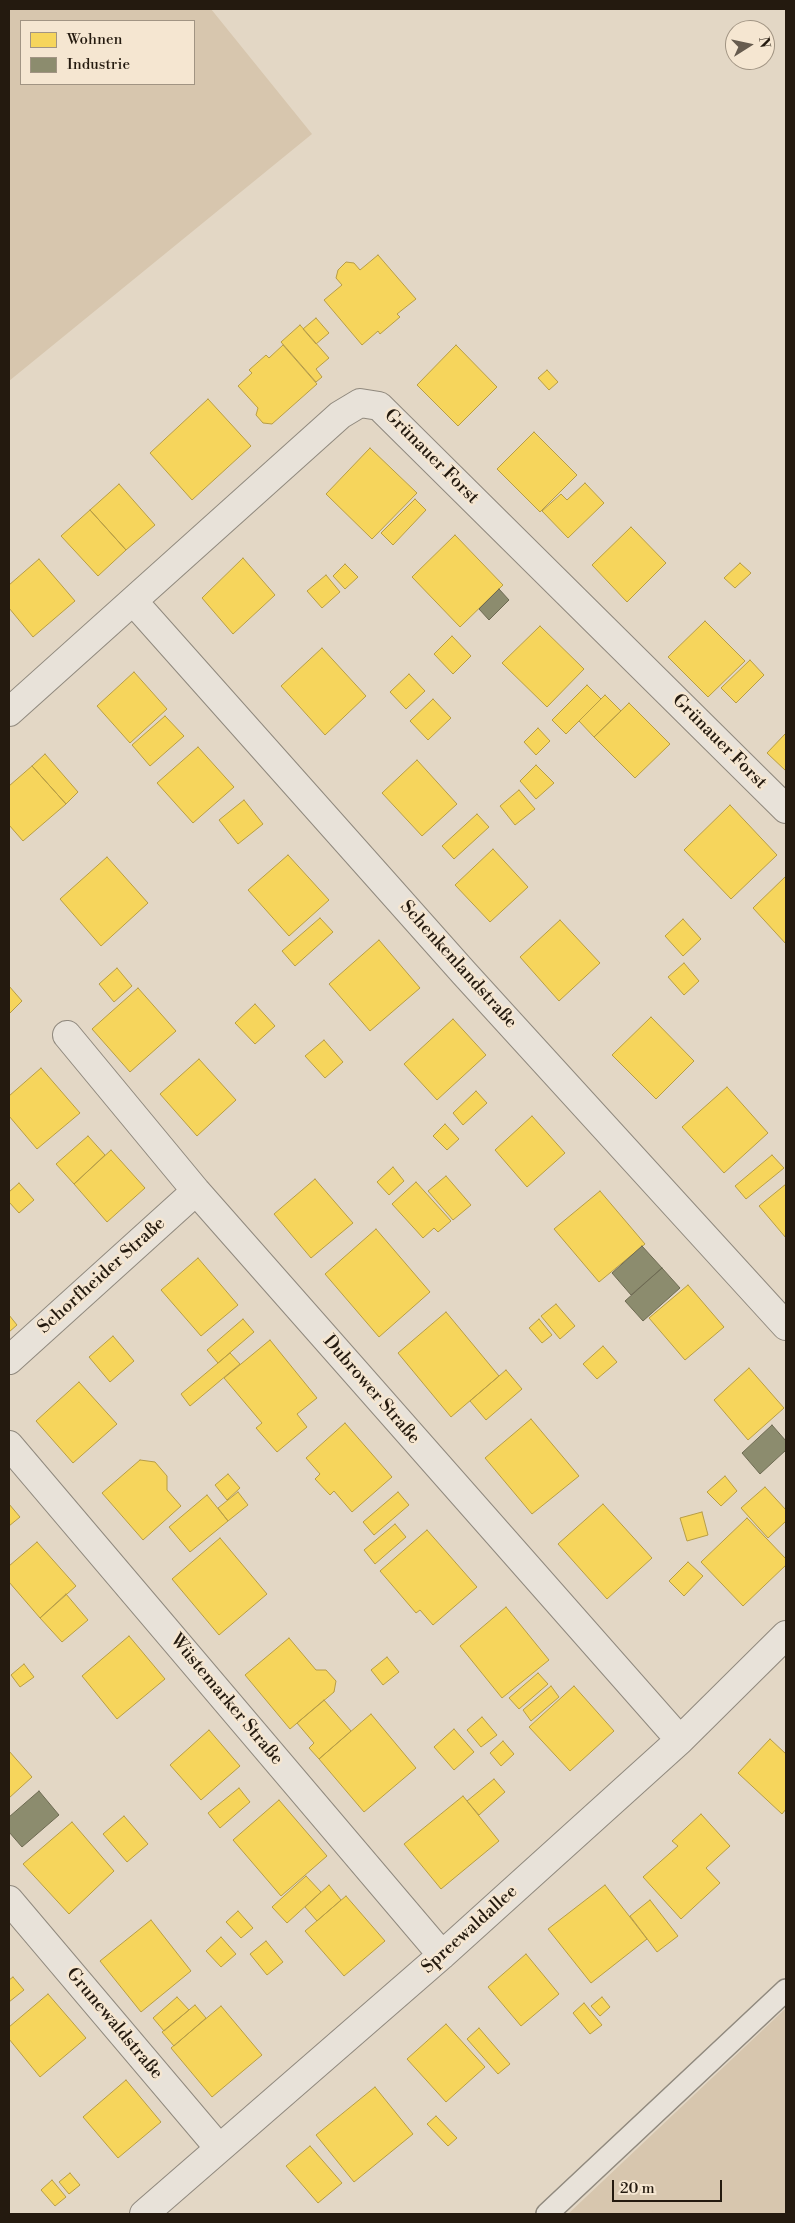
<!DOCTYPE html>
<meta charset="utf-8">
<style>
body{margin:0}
#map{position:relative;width:795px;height:2223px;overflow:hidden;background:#e3d7c5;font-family:"Libre Bodoni",serif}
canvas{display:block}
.frame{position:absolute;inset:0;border:10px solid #241a0f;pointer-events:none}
.legend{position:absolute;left:20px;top:20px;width:175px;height:65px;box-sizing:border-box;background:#f5e6d1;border:1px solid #a19483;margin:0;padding:6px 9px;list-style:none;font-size:15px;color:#241a0f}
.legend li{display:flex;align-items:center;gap:10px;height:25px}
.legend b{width:25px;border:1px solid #a19483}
.north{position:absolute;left:725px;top:20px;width:50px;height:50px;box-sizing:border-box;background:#f5e6d1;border:1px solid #a19483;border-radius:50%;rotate:80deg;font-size:14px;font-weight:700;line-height:20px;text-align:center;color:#241a0f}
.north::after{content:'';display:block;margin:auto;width:18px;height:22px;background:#675c4f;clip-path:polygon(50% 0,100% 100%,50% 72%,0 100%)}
.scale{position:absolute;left:612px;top:2180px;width:110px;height:22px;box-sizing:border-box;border:2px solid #241a0f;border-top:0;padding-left:6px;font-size:15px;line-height:18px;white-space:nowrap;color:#241a0f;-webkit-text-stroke:4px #f5e6d1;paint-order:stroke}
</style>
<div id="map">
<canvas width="795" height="2223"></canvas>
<div class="frame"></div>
<ul class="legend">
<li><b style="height:14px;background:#f6d55c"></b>Wohnen</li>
<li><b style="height:14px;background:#8c8c6e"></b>Industrie</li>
</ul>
<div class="north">N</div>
<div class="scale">20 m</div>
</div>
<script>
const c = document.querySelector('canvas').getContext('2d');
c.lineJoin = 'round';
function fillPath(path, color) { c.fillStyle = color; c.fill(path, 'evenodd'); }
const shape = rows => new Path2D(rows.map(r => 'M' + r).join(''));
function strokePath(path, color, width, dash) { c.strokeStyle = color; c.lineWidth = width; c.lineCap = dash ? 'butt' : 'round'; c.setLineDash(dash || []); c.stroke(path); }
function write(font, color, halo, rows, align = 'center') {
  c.font = font + ' "Libre Bodoni",serif'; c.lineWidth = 5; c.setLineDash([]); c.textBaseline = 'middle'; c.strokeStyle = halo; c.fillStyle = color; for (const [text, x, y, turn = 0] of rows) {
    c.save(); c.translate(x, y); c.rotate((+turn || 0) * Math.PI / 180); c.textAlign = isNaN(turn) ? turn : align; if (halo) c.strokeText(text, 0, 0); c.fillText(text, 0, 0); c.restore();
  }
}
const green = shape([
 [9,9,211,9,312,134,9,381],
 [21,21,194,21,194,84,21,84],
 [786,2008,786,2214,568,2214]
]);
const homes = shape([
 [378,255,416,299,397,314,400,317,380,334,378,331,362,345,324,300,342,285,336,278,338,270,346,262,354,263,360,270,378,255],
 [316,318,329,333,316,344,303,329,316,318],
 [300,325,329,358,316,369,322,377,316,382,281,342,300,325],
 [283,345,317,384,272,424,263,423,256,415,258,408,238,386,252,373,249,370,266,355,269,358,283,345],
 [456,345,497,387,458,426,417,385,456,345],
 [547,370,558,382,549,390,538,378,547,370],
 [208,399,251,446,192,500,150,453,208,399],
 [534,432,577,475,540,512,497,469,534,432],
 [370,448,417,493,372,539,326,494,370,448],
 [585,483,604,503,568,538,542,511,561,494,567,500,585,483],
 [119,484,155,525,126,550,90,510,119,484],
 [415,499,426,510,393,545,381,533,415,499],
 [90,510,126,550,98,576,61,536,90,510],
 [631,527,666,563,627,602,592,565,631,527],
 [455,535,503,585,460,627,412,577,455,535],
 [243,558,275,595,233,634,202,598,243,558],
 [39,559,75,601,33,637,9,608,9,585,39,559],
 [740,563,751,573,735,588,724,578,740,563],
 [345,564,358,577,345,589,333,576,345,564],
 [326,575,340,592,322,608,307,591,326,575],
 [705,621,745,661,708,697,668,657,705,621],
 [540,626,584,669,547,707,502,663,540,626],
 [452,636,471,656,453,674,434,654,452,636],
 [322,648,366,696,325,735,281,686,322,648],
 [750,660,764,675,736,703,721,688,750,660],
 [134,672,167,709,130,743,97,706,134,672],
 [409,674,425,691,406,709,390,692,409,674],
 [587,685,601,699,566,734,552,720,587,685],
 [605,695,621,711,594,737,579,721,605,695],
 [433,699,451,718,428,740,410,721,433,699],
 [629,703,670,744,635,778,594,737,629,703],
 [165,716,184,736,150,766,132,745,165,716],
 [538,728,550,741,536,755,524,742,538,728],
 [786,733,786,771,767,753,786,733],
 [198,747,234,787,193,823,157,783,198,747],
 [45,754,78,792,66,804,32,766,45,754],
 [417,760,457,804,422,836,382,793,417,760],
 [536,765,554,783,536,799,520,781,536,765],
 [32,766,66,804,23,841,9,825,9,786,32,766],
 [519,790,535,809,515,825,500,806,519,790],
 [244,800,263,824,238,844,219,820,244,800],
 [730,805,777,855,731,899,684,850,730,805],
 [477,814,489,827,454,859,442,846,477,814],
 [493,849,528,887,490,922,455,885,493,849],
 [288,855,329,900,289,936,248,890,288,855],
 [107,857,148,903,101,946,60,899,107,857],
 [786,876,786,944,753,908,786,876],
 [320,918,333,932,295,966,282,951,320,918],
 [683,919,701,939,683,956,665,936,683,919],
 [560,920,600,963,559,1001,520,957,560,920],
 [379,940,420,988,370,1031,329,984,379,940],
 [684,963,699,981,684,995,668,977,684,963],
 [117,968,132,986,114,1002,99,984,117,968],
 [9,986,22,1001,9,1014,9,986],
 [138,988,176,1031,130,1072,92,1029,138,988],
 [255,1004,275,1026,255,1044,235,1023,255,1004],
 [651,1017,694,1061,656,1099,612,1055,651,1017],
 [453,1019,486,1055,437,1100,404,1064,453,1019],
 [324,1040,343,1062,325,1078,305,1056,324,1040],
 [199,1059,236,1100,197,1136,160,1094,199,1059],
 [41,1068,80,1113,37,1149,9,1116,9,1096,41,1068],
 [727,1087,768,1133,724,1173,682,1127,727,1087],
 [476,1091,487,1103,463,1125,453,1113,476,1091],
 [532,1116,565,1153,527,1187,495,1150,532,1116],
 [445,1124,459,1139,447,1150,433,1136,445,1124],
 [88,1136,105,1155,74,1184,56,1164,88,1136],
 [111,1150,145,1188,107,1222,74,1184,111,1150],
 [772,1155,784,1168,746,1199,735,1186,772,1155],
 [393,1167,404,1181,389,1195,377,1182,393,1167],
 [446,1176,471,1205,453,1220,428,1191,446,1176],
 [315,1179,353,1223,311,1258,274,1214,315,1179],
 [416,1182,451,1221,438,1232,434,1228,423,1238,392,1204,416,1182],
 [19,1183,34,1200,19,1213,9,1202,9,1192,19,1183],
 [786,1184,786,1238,759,1206,786,1184],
 [600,1191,645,1244,599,1282,554,1229,600,1191],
 [376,1229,430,1292,379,1337,325,1274,376,1229],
 [198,1258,238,1305,201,1336,161,1290,198,1258],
 [688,1285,724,1327,685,1360,649,1318,688,1285],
 [556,1304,575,1326,560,1339,541,1316,556,1304],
 [446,1312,499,1376,451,1417,398,1353,446,1312],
 [9,1315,17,1325,9,1332,9,1315],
 [243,1319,254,1332,218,1363,207,1350,243,1319],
 [539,1319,552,1335,542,1343,529,1328,539,1319],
 [113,1336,134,1361,110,1382,89,1357,113,1336],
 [270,1340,317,1398,297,1414,307,1427,277,1452,256,1428,262,1423,224,1378,270,1340],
 [603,1346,617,1362,597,1379,583,1364,603,1346],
 [230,1353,240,1364,190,1406,181,1394,230,1353],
 [749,1368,784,1408,748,1440,714,1400,749,1368],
 [506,1370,522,1389,486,1420,470,1401,506,1370],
 [79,1382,117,1424,73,1463,36,1421,79,1382],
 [531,1419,579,1476,532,1514,485,1458,531,1419],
 [345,1423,392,1477,352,1512,334,1491,330,1495,315,1479,320,1474,306,1458,345,1423],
 [140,1460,155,1462,167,1476,167,1490,181,1506,143,1540,102,1493,140,1460],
 [228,1474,240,1488,227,1500,215,1485,228,1474],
 [725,1476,737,1491,721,1506,707,1492,725,1476],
 [765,1487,786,1510,786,1521,768,1538,741,1508,765,1487],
 [238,1492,248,1505,228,1521,218,1508,238,1492],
 [398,1492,409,1505,374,1535,363,1522,398,1492],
 [207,1495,228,1521,190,1552,169,1527,207,1495],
 [9,1504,20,1517,9,1526,9,1504],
 [603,1504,652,1558,607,1599,558,1544,603,1504],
 [702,1512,708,1535,687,1541,680,1518,702,1512],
 [747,1518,786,1559,786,1565,743,1606,701,1562,747,1518],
 [395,1524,406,1537,375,1564,364,1550,395,1524],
 [427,1530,477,1587,433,1625,420,1610,416,1613,380,1571,427,1530],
 [220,1538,267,1594,219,1635,172,1579,220,1538],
 [37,1542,76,1586,40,1618,9,1582,9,1566,37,1542],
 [688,1562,703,1576,684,1596,669,1581,688,1562],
 [66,1594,88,1620,62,1642,40,1618,66,1594],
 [506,1607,549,1660,502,1698,460,1646,506,1607],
 [129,1636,165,1679,117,1719,82,1676,129,1636],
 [289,1638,316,1670,326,1670,336,1681,334,1692,290,1729,245,1675,289,1638],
 [387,1657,399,1672,383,1685,371,1670,387,1657],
 [24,1664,34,1677,20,1687,11,1675,24,1664],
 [538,1673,548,1684,519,1709,509,1698,538,1673],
 [551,1686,559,1697,531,1721,523,1710,551,1686],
 [574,1686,614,1731,570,1771,529,1727,574,1686],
 [324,1700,351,1731,319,1759,309,1748,314,1743,297,1723,324,1700],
 [371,1714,416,1768,364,1812,319,1759,371,1714],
 [482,1717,497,1735,481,1747,467,1730,482,1717],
 [454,1729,474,1752,454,1770,434,1747,454,1729],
 [209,1730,240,1766,201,1800,170,1765,209,1730],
 [770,1739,786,1754,786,1809,782,1814,738,1773,770,1739],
 [503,1741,514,1754,501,1766,490,1753,503,1741],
 [9,1751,32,1777,9,1798,9,1751],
 [494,1779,505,1792,479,1815,467,1801,494,1779],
 [239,1788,250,1802,220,1828,208,1813,239,1788],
 [463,1796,499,1841,441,1889,404,1844,463,1796],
 [279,1800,327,1856,281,1896,233,1840,279,1800],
 [701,1814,730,1846,706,1868,720,1883,681,1919,643,1877,678,1846,672,1841,701,1814],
 [124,1816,148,1844,127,1862,103,1834,124,1816],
 [72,1822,114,1871,69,1914,23,1864,72,1822],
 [306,1876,321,1892,287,1923,272,1907,306,1876],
 [329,1885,341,1900,317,1921,305,1907,329,1885],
 [605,1885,647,1939,591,1983,548,1929,605,1885],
 [346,1896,385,1941,344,1976,305,1931,346,1896],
 [650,1900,678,1936,657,1952,630,1916,650,1900],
 [238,1911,253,1928,241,1938,226,1922,238,1911],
 [151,1920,191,1971,141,2012,100,1961,151,1920],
 [221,1937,236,1954,221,1967,206,1951,221,1937],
 [266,1941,283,1962,267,1975,250,1954,266,1941],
 [526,1954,559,1994,521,2026,488,1987,526,1954],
 [13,1977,24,1990,9,2002,9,1980,13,1977],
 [48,1994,86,2038,40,2077,9,2039,9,2027,48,1994],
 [177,1997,189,2010,164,2031,153,2018,177,1997],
 [602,1997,610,2007,600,2016,591,2006,602,1997],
 [584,2003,602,2025,590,2034,573,2013,584,2003],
 [195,2005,206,2018,174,2046,162,2032,195,2005],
 [221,2006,262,2055,212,2097,171,2048,221,2006],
 [446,2024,485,2067,446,2102,407,2059,446,2024],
 [479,2028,510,2064,498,2074,467,2039,479,2028],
 [126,2080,161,2122,118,2158,83,2117,126,2080],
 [375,2087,413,2134,354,2182,316,2135,375,2087],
 [436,2116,457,2138,448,2146,427,2124,436,2116],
 [310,2146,342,2183,318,2203,286,2166,310,2146],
 [70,2173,80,2185,69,2194,59,2182,70,2173],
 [52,2180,66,2197,55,2206,41,2190,52,2180]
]);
const industry = shape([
 [499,589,509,600,489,620,479,609,499,589],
 [642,1246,662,1268,631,1295,612,1273,642,1246],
 [662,1268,680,1288,643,1321,625,1301,662,1268],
 [772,1425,786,1441,786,1450,760,1474,742,1453,772,1425],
 [39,1791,59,1815,22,1847,9,1832,9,1817,39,1791]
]);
const lane = shape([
 [547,2214,786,1990]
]);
const street = shape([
 [133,601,464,973,786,1326],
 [9,712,340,415,360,403,379,406,786,809],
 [67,1035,196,1191,680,1740],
 [9,1360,196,1191],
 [9,1445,442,1955],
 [9,1900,219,2148],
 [144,2214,442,1955,680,1740,786,1635]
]);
const streetNames = [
 ["Grünauer Forst",431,457,45],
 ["Grünauer Forst",719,742,45],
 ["Schenkenlandstraße",458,965,48],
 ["Schorfheider Straße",102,1276,-42],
 ["Dubrower Straße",371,1390,49],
 ["Wüstemarker Straße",226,1700,50],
 ["Spreewaldallee",470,1930,-42],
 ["Grunewaldstraße",114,2024,50]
];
fillPath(green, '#d7c6ae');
fillPath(homes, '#f6d55c');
strokePath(homes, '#b79d45', 1);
fillPath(industry, '#8c8c6e');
strokePath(industry, '#6d6a52', 1);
strokePath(lane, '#90897e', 24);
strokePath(street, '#90897e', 30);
strokePath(lane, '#e8e2d9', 21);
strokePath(street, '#e8e2d9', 28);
write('18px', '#241a0f', '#f5e6d1', streetNames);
</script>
